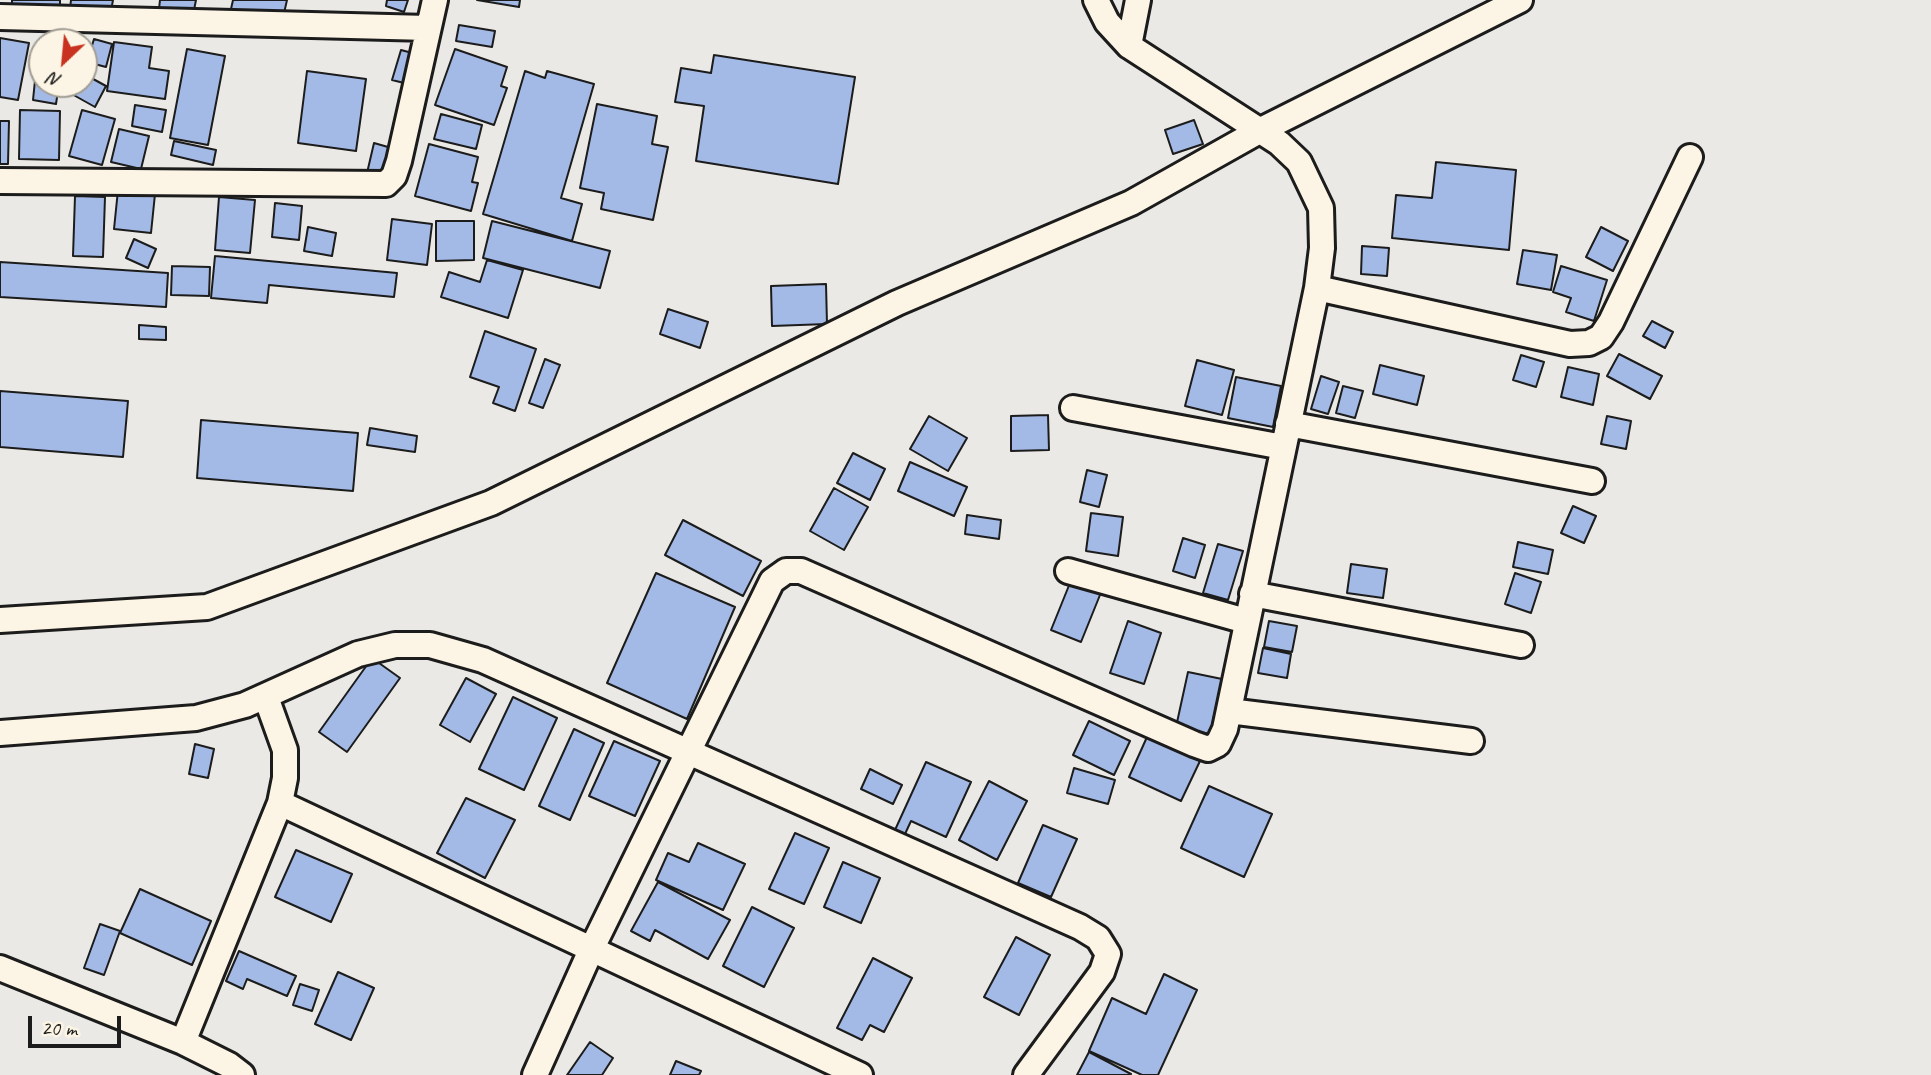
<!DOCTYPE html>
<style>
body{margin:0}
#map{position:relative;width:1931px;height:1075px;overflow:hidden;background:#eae9e5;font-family:Caveat,sans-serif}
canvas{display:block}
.north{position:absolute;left:28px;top:28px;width:70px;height:70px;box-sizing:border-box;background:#fcf5e5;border:2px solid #a29e95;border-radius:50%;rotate:206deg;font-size:19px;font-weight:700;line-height:28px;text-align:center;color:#1c1c1c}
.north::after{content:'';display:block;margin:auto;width:24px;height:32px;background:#c8321e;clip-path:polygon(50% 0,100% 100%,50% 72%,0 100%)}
.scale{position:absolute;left:28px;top:1016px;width:93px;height:32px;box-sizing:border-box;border:4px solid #1c1c1c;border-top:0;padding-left:9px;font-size:21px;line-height:24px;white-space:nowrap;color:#1c1c1c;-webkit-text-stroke:5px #fcf5e5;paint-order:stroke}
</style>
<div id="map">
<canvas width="1931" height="1075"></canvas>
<div class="north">N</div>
<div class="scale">20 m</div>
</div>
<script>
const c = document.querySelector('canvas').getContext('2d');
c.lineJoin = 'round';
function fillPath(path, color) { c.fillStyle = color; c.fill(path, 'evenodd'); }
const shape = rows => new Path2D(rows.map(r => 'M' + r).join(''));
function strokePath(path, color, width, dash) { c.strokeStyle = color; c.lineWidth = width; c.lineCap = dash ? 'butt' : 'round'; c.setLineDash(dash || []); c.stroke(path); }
const building = shape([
 [12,0,60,0,60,7,12,6,12,0],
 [71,0,113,0,110,16,70,9,71,0],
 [160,0,196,0,193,15,159,9,160,0],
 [233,0,287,0,282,22,231,9,233,0],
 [387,0,408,0,404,12,386,6,387,0],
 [477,0,520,0,519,7,477,0],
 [459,25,495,31,492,47,456,41,459,25],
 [0,38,29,43,18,100,0,97,0,38],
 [94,39,112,44,106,67,87,62,94,39],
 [39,41,45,42,42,42,42,84,59,84,56,104,33,100,39,41],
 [114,42,152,47,149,68,169,71,165,99,107,91,114,42],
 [187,49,225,56,208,145,170,138,187,49],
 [455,49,507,67,501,86,507,88,494,125,435,105,455,49],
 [401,50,416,54,408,84,392,80,401,50],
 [714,55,855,77,838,184,696,161,704,106,675,102,681,68,711,73,714,55],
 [307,71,366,79,356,151,298,143,307,71],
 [525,71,545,78,547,71,594,84,561,198,582,204,572,241,483,214,525,71],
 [84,74,106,86,95,107,61,88,63,84,84,84,84,74],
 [597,104,657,116,652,144,668,147,653,220,601,209,604,193,580,188,597,104],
 [135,105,166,110,162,132,132,126,135,105],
 [20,110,60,111,59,160,19,159,20,110],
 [82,110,115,119,102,165,69,156,82,110],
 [441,114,482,125,476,149,434,139,441,114],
 [1194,120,1203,144,1173,154,1165,130,1194,120],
 [0,121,9,121,8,164,0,164,0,121],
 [119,129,149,136,141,169,111,162,119,129],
 [174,141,216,150,213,165,171,155,174,141],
 [374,143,395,149,387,178,367,173,374,143],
 [429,144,478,157,472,182,478,183,471,211,415,196,429,144],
 [1436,162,1516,170,1509,250,1392,238,1396,195,1432,198,1436,162],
 [118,190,155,194,151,233,114,229,118,190],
 [75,196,105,197,103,257,73,256,75,196],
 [219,197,255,200,250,253,215,250,219,197],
 [275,203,302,206,299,240,272,237,275,203],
 [392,219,432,224,427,265,387,260,392,219],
 [436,221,474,221,474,260,436,261,436,221],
 [492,221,610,251,600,288,483,258,492,221],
 [308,227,336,233,332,256,304,251,308,227],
 [1601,227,1628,241,1613,271,1586,257,1601,227],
 [134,239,156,249,148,268,126,258,134,239],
 [1362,246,1389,248,1387,276,1361,274,1362,246],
 [1523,250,1557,255,1551,290,1517,284,1523,250],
 [215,256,397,273,394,297,269,285,267,303,211,298,215,256],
 [487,260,523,270,508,318,441,297,449,272,480,282,487,260],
 [0,262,168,273,166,307,0,297,0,262],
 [172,266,210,267,209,296,171,295,172,266],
 [1561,266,1607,280,1594,321,1566,312,1571,298,1553,292,1561,266],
 [826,284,827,324,772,326,771,286,826,284],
 [668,309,708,322,700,348,660,334,668,309],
 [1652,321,1673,332,1665,348,1643,336,1652,321],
 [139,325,166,327,166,340,139,339,139,325],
 [485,331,536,349,515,411,493,403,499,387,470,377,485,331],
 [1619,354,1662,376,1650,399,1607,376,1619,354],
 [1521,355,1544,362,1536,387,1513,380,1521,355],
 [545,359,560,365,543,408,529,403,545,359],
 [1197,360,1234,370,1222,415,1185,406,1197,360],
 [1380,365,1424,376,1417,405,1373,394,1380,365],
 [1568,367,1599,374,1593,405,1561,397,1568,367],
 [1321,376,1339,382,1328,414,1311,409,1321,376],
 [1236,377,1281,386,1273,427,1228,418,1236,377],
 [1343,386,1363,391,1355,418,1336,413,1343,386],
 [0,391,128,401,123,457,0,447,0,391],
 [1048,415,1049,450,1011,451,1011,416,1048,415],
 [929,416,967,438,948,471,910,449,929,416],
 [1607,416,1631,421,1626,449,1601,444,1607,416],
 [201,420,358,433,353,491,197,478,201,420],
 [370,428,417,436,415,452,367,445,370,428],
 [853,453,885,469,870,500,837,483,853,453],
 [910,462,967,487,954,516,898,491,910,462],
 [1087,470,1107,475,1099,507,1080,502,1087,470],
 [834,488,868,507,844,550,810,531,834,488],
 [1573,506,1596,516,1584,543,1561,533,1573,506],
 [1091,513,1123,517,1118,556,1086,551,1091,513],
 [967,515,1001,520,999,539,965,534,967,515],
 [683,520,761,561,743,596,665,555,683,520],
 [1183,538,1205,545,1195,578,1173,571,1183,538],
 [1518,542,1553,550,1548,574,1513,567,1518,542],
 [1218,544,1243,551,1228,600,1203,593,1218,544],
 [1351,564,1387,569,1383,598,1347,593,1351,564],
 [656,573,735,607,687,719,607,683,656,573],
 [1515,573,1541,582,1531,613,1505,604,1515,573],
 [1072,578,1102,590,1081,642,1051,630,1072,578],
 [1128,621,1161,633,1144,684,1110,673,1128,621],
 [1269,621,1297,626,1292,652,1264,647,1269,621],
 [1263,648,1291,654,1287,678,1258,673,1263,648],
 [372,658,400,678,347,752,319,732,372,658],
 [1188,672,1222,679,1210,734,1176,727,1188,672],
 [466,678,496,694,470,742,440,725,466,678],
 [513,697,557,718,524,790,479,769,513,697],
 [1089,721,1130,741,1114,775,1073,755,1089,721],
 [574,729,604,743,570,820,539,806,574,729],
 [1147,737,1200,761,1181,801,1129,777,1147,737],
 [614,741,660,761,635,816,589,796,614,741],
 [195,744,214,749,208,778,189,774,195,744],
 [926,762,971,782,946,837,911,821,905,834,895,830,926,762],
 [1074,768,1115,780,1108,804,1067,793,1074,768],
 [870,769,902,785,893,804,861,789,870,769],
 [989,781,1027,801,997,860,959,840,989,781],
 [1209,786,1272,814,1244,877,1181,848,1209,786],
 [466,798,515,820,485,878,437,853,466,798],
 [1043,825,1077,839,1051,897,1018,883,1043,825],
 [795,833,829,848,804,904,769,889,795,833],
 [698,843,745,864,723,910,656,880,668,853,689,862,698,843],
 [296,850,352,874,331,922,275,897,296,850],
 [843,862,880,878,861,923,824,907,843,862],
 [658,882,730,920,708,959,655,930,650,941,631,931,658,882],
 [140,889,211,921,192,965,120,933,140,889],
 [752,907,794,928,764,987,723,966,752,907],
 [100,924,120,931,104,975,84,968,100,924],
 [1016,937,1050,955,1019,1015,984,997,1016,937],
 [239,951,296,976,287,996,247,979,243,989,226,981,239,951],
 [873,958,912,978,884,1032,870,1025,862,1040,837,1028,873,958],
 [338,972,374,988,351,1040,315,1024,338,972],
 [1164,974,1197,990,1158,1075,1142,1075,1089,1051,1112,998,1146,1014,1164,974],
 [300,984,319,990,312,1011,293,1005,300,984],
 [590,1042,613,1058,602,1075,567,1075,590,1042],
 [1089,1052,1131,1074,1130,1075,1077,1075,1089,1052],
 [676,1061,701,1071,699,1075,670,1075,676,1061]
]);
const minor = shape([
 [0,17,428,28],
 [1129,46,1138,0],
 [0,181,386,184,394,176,399,161,435,0],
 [1317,288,1570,344,1589,343,1601,337,1611,322,1690,157],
 [1073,408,1283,447],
 [1288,424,1592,481],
 [1068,571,1246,621],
 [1252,594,1521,645],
 [0,620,207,607,491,503,897,303,1131,203,1261,130,1520,0],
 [1229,711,1471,741],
 [0,733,196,718,245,705,358,654,395,645,430,645,483,660,1080,927,1098,938,1108,954,1102,972,1026,1075],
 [280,803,860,1075],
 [0,968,183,1042,229,1065,242,1075],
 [183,1042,280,803,285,778,285,750,266,697],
 [535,1075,592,948,772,581,786,571,801,571,1194,744,1208,749,1218,744,1225,729,1317,288,1322,248,1321,208,1299,162,1279,143,1129,46,1107,22,1096,0]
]);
fillPath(building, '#a3bae7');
strokePath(building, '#1c1c1c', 2);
strokePath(minor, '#1c1c1c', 30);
strokePath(minor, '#fcf5e5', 24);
</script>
